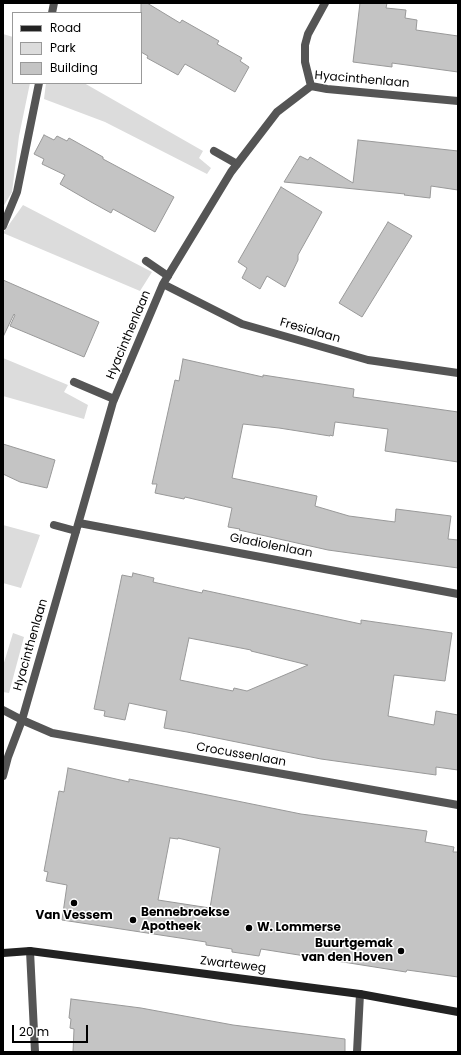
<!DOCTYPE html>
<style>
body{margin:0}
#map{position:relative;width:461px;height:1055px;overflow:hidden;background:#fff;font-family:Poppins,sans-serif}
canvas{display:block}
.frame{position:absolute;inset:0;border:4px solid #000;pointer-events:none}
.legend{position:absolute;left:12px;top:12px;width:130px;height:72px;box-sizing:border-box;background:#fff;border:1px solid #999;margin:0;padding:5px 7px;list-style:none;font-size:12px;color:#000}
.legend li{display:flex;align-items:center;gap:8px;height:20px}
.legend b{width:20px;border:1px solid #999}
.scale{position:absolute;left:12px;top:1025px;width:76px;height:18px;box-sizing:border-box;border:2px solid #000;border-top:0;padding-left:5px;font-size:12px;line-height:14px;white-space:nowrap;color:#000;-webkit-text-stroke:3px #fff;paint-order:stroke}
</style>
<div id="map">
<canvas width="461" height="1055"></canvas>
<div class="frame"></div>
<ul class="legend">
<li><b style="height:5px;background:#222"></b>Road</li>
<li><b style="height:11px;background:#dcdcdc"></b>Park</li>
<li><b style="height:11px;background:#c4c4c4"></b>Building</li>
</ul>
<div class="scale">20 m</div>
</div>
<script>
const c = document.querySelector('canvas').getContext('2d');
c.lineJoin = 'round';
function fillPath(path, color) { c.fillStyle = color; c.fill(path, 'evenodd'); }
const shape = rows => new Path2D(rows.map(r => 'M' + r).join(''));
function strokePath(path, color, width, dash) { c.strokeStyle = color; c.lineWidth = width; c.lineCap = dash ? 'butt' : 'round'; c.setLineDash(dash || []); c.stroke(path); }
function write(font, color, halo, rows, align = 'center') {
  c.font = font + ' Poppins,sans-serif'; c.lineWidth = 3; c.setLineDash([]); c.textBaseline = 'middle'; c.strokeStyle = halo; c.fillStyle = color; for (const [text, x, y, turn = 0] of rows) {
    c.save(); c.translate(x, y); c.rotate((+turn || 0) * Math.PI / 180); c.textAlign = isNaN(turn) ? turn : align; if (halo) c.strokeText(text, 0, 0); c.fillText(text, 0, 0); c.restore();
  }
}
const green = shape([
 [3,34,13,37,13,83,30,83,19,136,12,192,3,207],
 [46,83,84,83,203,151,199,158,211,168,207,174,105,122,44,99],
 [23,205,152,272,140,291,3,233],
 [3,358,68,385,64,392,88,405,84,419,3,396],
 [3,525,40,535,21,588,3,583],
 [13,633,24,637,9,693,3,692,3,666]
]);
const building = shape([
 [141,3,147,3,180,23,182,20,219,41,217,44,242,58,240,61,249,67,235,92,185,64,178,75,147,58,148,56,141,52,141,3],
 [360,3,387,3,386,8,406,10,405,18,417,20,416,30,458,36,458,72,392,63,392,67,353,62,360,3],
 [44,135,54,140,57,136,67,141,69,138,103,157,103,159,174,197,155,232,113,209,111,213,91,202,60,184,65,175,42,164,44,159,34,154,44,135],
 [358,140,458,151,458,190,431,186,430,198,404,195,405,194,284,182,300,156,308,160,310,157,353,183,358,140],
 [281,187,322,212,298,255,298,260,285,287,267,276,260,289,242,278,247,268,238,262,281,187],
 [388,222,412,236,362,317,339,303,388,222],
 [3,280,99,322,84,357,10,326,15,315,14,314,3,337,3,280],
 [183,359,263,377,263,375,354,389,353,397,458,412,458,462,385,451,388,429,335,422,333,436,330,435,330,436,279,428,243,424,232,478,317,496,315,506,349,516,395,522,396,509,451,516,448,539,458,540,458,568,328,550,239,530,240,529,228,527,232,508,185,497,184,499,155,493,157,484,152,484,175,380,179,381,183,359],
 [3,444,55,460,47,488,20,482,3,474,3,444],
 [133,573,154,578,153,582,202,593,203,590,361,624,361,620,452,633,445,681,394,675,388,716,434,725,436,711,458,715,458,770,436,767,436,775,321,759,187,732,164,728,167,711,129,703,125,720,104,716,105,711,94,709,122,575,132,577,133,573],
 [189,638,251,650,251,651,308,665,247,691,234,688,233,691,180,680,189,638],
 [68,768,129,782,129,779,301,814,427,831,425,842,454,847,453,852,458,852,458,977,407,970,406,972,261,949,259,956,232,952,232,949,206,945,206,942,62,920,67,885,46,881,48,872,44,871,59,791,64,792,68,768],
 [170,838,178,839,178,838,220,848,210,908,158,900,170,838],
 [71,999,141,1008,233,1025,345,1039,345,1052,73,1052,74,1029,70,1028,71,1019,69,1018,71,999]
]);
const service = shape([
 [214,151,237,164],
 [146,261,168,276],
 [74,382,114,399],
 [54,525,76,531],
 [3,710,22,720]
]);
const pedestrian = shape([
 [52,13,54,3],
 [3,226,17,192,39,83]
]);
const minor = shape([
 [311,86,327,89,458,101],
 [311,86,305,62,305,45,308,34,325,3],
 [163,284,242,324,368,360,458,373],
 [79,523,458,594],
 [22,720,52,733,458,805],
 [3,776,8,757,22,720,113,402,163,284,231,172,277,112,311,86],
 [30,951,35,1052],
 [357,1052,360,994]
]);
const secondary = shape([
 [3,953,30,951,360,994,458,1012]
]);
const markers = [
 [74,903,4,"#000"],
 [133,920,4,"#000"],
 [249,928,4,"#000"],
 [401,951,4,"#000"]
];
const streetNames = [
 ["Hyacinthenlaan",362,80,5],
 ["Fresialaan",310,331,16],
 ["Hyacinthenlaan",129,335,-67],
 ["Gladiolenlaan",271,546,11],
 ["Hyacinthenlaan",31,645,-74],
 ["Crocussenlaan",241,755,10],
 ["Zwarteweg",233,965,7]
];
const poiNames = [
 ["Bennebroekse",141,913],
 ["Apotheek",141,927],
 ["Van Vessem",74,916,"center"],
 ["W. Lommerse",257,928],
 ["Buurtgemak",393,944,"right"],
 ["van den Hoven",393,958,"right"]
];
fillPath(green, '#dcdcdc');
fillPath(building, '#c4c4c4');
strokePath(building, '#999', 1);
strokePath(service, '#555', 8);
strokePath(pedestrian, '#555', 8);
strokePath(minor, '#555', 8);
strokePath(secondary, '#222', 8);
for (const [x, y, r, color] of markers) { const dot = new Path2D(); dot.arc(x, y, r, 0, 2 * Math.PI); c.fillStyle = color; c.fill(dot); strokePath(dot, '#fff', 1.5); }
write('12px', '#000', '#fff', streetNames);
write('bold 12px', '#000', '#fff', poiNames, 'left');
</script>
